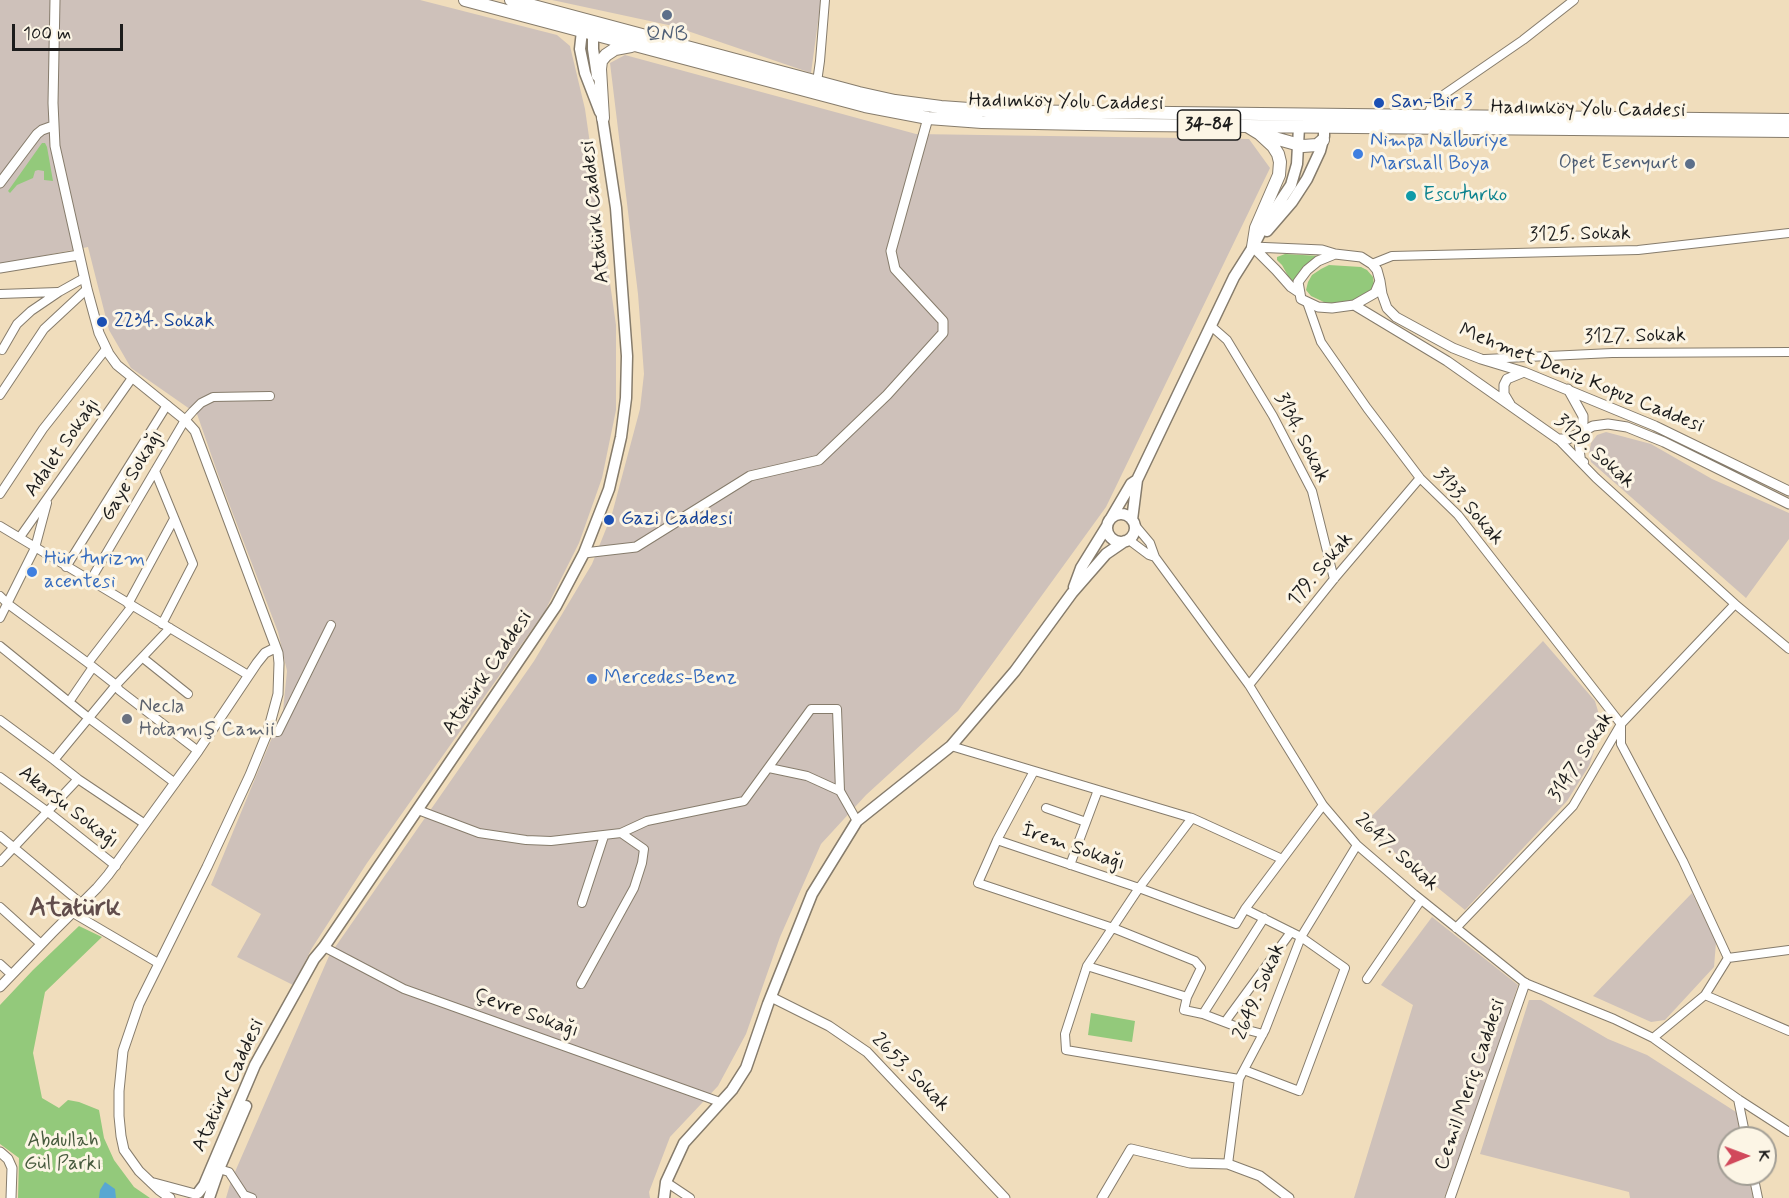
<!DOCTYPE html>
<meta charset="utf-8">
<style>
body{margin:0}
#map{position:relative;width:1789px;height:1198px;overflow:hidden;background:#f0ddbc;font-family:Mynerve,sans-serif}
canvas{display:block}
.north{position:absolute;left:1717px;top:1126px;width:60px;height:60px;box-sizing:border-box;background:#fcf5e5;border:2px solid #a29e95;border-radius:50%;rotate:89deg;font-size:16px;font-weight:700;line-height:24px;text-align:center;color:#1c1c1c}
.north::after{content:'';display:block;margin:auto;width:21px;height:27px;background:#d1495b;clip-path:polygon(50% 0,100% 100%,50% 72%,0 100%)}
.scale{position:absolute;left:12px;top:24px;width:111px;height:27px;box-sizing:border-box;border:3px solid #1c1c1c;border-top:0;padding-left:8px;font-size:18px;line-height:21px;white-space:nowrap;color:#1c1c1c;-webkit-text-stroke:4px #fcf5e5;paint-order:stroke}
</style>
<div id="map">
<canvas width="1789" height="1198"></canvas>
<div class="north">K</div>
<div class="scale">100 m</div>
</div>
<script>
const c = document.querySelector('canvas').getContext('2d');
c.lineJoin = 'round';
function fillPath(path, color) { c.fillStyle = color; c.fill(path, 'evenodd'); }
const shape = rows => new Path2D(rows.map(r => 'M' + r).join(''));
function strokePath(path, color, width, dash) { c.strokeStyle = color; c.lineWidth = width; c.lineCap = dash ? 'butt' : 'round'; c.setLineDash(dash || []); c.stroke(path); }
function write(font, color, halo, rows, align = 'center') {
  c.font = font + ' Mynerve,sans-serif'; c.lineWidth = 6; c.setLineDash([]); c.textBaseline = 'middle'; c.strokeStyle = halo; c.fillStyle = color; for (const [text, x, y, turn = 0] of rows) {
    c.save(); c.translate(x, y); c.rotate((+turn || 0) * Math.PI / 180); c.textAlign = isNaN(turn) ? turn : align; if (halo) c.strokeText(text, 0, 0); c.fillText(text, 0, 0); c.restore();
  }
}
const industrial = shape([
 [0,0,420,0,557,35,570,46,585,109,616,325,616,410,602,478,579,543,545,611,367,863,312,948,293,985,237,957,261,914,211,885,283,711,287,671,278,632,220,480,197,414,131,368,109,330,88,247,0,264],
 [552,0,821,0,811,73,673,26],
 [625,55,916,134,1249,139,1270,168,1106,507,958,711,866,795,821,844,780,937,746,1034,718,1086,670,1137,649,1192,650,1198,226,1198,231,1181,329,956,534,661,592,564,612,514,640,409,644,374,638,294,610,63],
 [1606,432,1651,444,1712,479,1789,513,1789,539,1746,598,1591,462,1589,453,1591,443,1597,435],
 [1543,641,1595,701,1600,718,1598,740,1589,766,1567,801,1465,910,1362,826],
 [1692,893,1716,942,1714,967,1665,1020,1651,1022,1593,996],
 [1432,917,1518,985,1498,1047,1444,1198,1354,1198,1413,1005,1381,985],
 [1529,1000,1541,1000,1608,1039,1647,1055,1736,1112,1741,1138,1729,1138,1729,1174,1748,1174,1753,1198,1630,1198,1629,1192,1480,1154]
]);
const green = shape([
 [42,143,45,143,47,147,53,181,44,180,44,171,38,170,35,171,33,178,17,185,10,193,8,191],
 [1285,254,1320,256,1293,285,1282,265,1277,260,1277,257],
 [1329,265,1361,267,1367,270,1373,277,1374,285,1372,289,1363,298,1345,303,1326,303,1311,296,1306,290,1308,282,1312,275,1321,269],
 [79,926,102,937,45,992,33,1053,42,1098,59,1108,68,1100,79,1102,99,1110,104,1138,114,1160,134,1187,150,1198,18,1198,19,1158,0,1144,0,1005,33,970],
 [1091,1013,1135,1021,1132,1042,1088,1035]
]);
const water = shape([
 [105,1182,115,1189,116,1198,99,1198,100,1190]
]);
const minor = shape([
 [817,82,820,61,825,0],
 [1428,115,1433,102,1523,40,1574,0],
 [1372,264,1392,256,1638,250,1789,233],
 [0,294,58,292],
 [1307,302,1321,342,1367,408,1420,478,1458,515,1621,724,1621,744,1683,861,1728,958],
 [1211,326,1227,340,1273,416,1312,491,1334,579],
 [2,350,17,324,31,311,59,292,84,278],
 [1485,359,1612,353,1789,352],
 [0,395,44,329,87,289],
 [1580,432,1579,446,1581,460,1584,462],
 [1558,439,1596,478,1735,604,1789,649],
 [155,471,193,564,162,624],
 [0,494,43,429,106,349],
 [1134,524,1150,543,1155,557,1249,685,1323,805,1357,845,1414,894,1525,983,1614,1019,1653,1038,1738,1099,1789,1132],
 [0,526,248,675],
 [20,537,132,378],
 [1129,540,1149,555,1155,557],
 [66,567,167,405],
 [90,581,185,420,193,411,201,403,213,397,270,396],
 [0,596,8,604,88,663,116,685,119,690,198,751],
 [128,604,174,519],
 [0,618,35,548,47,503],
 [0,646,90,719,175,783],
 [143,658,188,694],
 [88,663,132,606],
 [1249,685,1334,579,1420,478],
 [69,702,93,667],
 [0,720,54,760],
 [268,731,278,732,331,625],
 [951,746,1192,818,1282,859],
 [769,768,807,776,840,791],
 [1034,771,997,840,978,883,1113,928,1195,961,1201,968,1187,997,1087,966],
 [0,777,48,812,116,866],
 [1046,808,1086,822],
 [418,810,479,833,526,840,551,841,621,833,647,821,744,801,811,709,837,709,840,791,857,821],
 [1192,818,1139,888,1087,966,1065,1034,1066,1050,1239,1079],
 [145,824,78,779,54,760,116,685,170,628],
 [0,836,82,904],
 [997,840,1139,888,1236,924,1245,909],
 [0,862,78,779],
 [1070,865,1098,790],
 [582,903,604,836],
 [0,907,41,944],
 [73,913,158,963],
 [1456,928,1573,806,1621,724,1735,604],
 [324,947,404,989,720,1102],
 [0,964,11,974],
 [1367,979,1421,900],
 [581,984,634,888,642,863,644,849,621,833],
 [1705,995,1789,1031],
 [1187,997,1184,1010,1203,1014,1240,1028,1263,1034],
 [1203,1014,1264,918],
 [1225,1022,1291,932],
 [1653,1038,1705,995,1728,958,1789,950],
 [1244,1070,1299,1091,1345,968,1301,937,1245,909,1323,805],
 [1738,1099,1746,1138],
 [1228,1164,1239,1079,1265,1030,1301,937,1357,845],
 [219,1169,229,1172,244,1195,252,1198],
 [1753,1174,1758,1198],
 [666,1182,690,1198]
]);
const tertiary = shape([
 [55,0,53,103,55,146,87,289,99,333,109,354,117,365,185,420,195,431,278,653,279,663,278,694,268,731,250,775,207,867,139,1004,123,1051,119,1091,119,1116,121,1136,124,1150,139,1171,159,1190,170,1198],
 [0,183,37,134,42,130,53,126],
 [1253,247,1322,250,1335,254],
 [1253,247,1276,270,1291,287,1300,293],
 [1335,254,1361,257,1372,264,1377,270,1380,281,1375,293,1354,305,1332,308,1318,307,1301,299,1298,282,1307,270,1318,261,1335,254],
 [0,268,79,255],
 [1380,281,1382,294,1387,308,1396,317,1453,348,1481,359,1524,372,1655,426,1789,491],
 [1354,305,1447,361,1558,439,1568,439,1593,426,1608,424,1627,427,1664,442,1789,504],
 [1568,389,1583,416,1583,422,1580,432],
 [1510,404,1504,394,1504,385,1507,379,1524,372],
 [584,553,636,547,750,476,819,460,887,395,943,333,943,321,895,269,891,251,928,118],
 [0,987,53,932,97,888,108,875,198,751,257,663,265,653,275,648],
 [771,997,829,1026,867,1052,1005,1198],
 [0,1152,8,1159,12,1168,11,1198],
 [154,1183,195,1194],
 [1102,1198,1131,1149,1190,1163,1228,1164,1260,1176,1289,1198],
 [1450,1198,1525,983]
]);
const secondary = shape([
 [582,31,580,49,585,73,600,112],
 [593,35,593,49,597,76],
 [1267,231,1292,202,1307,179,1320,151,1324,136,1324,127],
 '1107 528a14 14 0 1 1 28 0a14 14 0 1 1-28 0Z',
 [1111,518,1131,484,1137,480],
 [1132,520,1137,480,1234,277,1253,247,1263,227,1291,185,1297,164,1299,127],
 [1074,587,1081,568,1107,526],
 [198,1193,204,1185,255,1065,314,959,324,947,556,606,584,553,609,489,621,437,626,398,627,356,616,208,601,109],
 [209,1198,219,1169,246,1106],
 [664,1198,666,1182,684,1143,732,1090,746,1068,768,1004,812,894,857,821,951,746,1015,671,1072,593,1106,554,1125,541]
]);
const primary = shape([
 [465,0,865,106,928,118,982,122,1139,125,1789,131],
 [511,0,859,93,895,101,941,107,997,111,1789,120],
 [603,118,600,69,601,61,606,55,615,49,631,46],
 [1247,126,1260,134,1273,146,1278,154,1280,162,1279,175,1256,228,1253,247],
 [1264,135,1303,146,1317,145,1323,140]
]);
const markers = [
 [667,15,6,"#5c6f8a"],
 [1379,103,6,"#1a4fb4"],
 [1358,154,6,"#3f7fe0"],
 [1690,164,6,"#5c6f8a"],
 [1411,196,6,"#0f9aa8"],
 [102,322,6,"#1a4fb4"],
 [609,520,6,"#1a4fb4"],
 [32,572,6,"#3f7fe0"],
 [592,679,6,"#3f7fe0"],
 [127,719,6,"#6b7280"]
];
const shields = [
 [1209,125,63]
];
const shieldNames = [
 ["34-84",1209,125]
];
const serviceNames = [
 ["QNB",667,36],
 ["Opet Esenyurt",1678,164,"right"]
];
const streetNames = [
 ["Hadımköy Yolu Caddesi",1066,103,1],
 ["Hadımköy Yolu Caddesi",1588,110,1],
 ["Atatürk Caddesi",596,212,-96],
 ["3125. Sokak",1580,235,-1],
 ["3127. Sokak",1635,337,-1],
 ["Mehmet Deniz Kopuz Caddesi",1581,379,22],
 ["3134. Sokak",1301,438,63],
 ["Adalet Sokağı",63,448,-55],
 ["3129. Sokak",1594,452,42],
 ["Gaye Sokağı",133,476,-59],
 ["3133. Sokak",1468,507,49],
 ["179. Sokak",1321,570,-50],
 ["Atatürk Caddesi",488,673,-56],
 ["3147. Sokak",1582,757,-57],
 ["Akarsu Sokağı",68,808,38],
 ["İrem Sokağı",1073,848,19],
 ["2647. Sokak",1396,853,42],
 ["2649. Sokak",1260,992,-67],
 ["Çevre Sokağı",526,1014,20],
 ["2653. Sokak",910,1073,45],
 ["Cemil Meriç Caddesi",1471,1085,-71],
 ["Atatürk Caddesi",229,1086,-65]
];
const transitNames = [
 ["San-Bir 3",1391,103],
 ["2234. Sokak",114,322],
 ["Gazi Caddesi",621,520]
];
const shopNames = [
 ["Nimpa Nalburiye",1370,142],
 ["Marshall Boya",1370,165],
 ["Hür turizm",44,560],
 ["acentesi",44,583],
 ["Mercedes-Benz",604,679]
];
const cultureNames = [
 ["Escuturko",1423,196]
];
const worshipNames = [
 ["Necla",139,708],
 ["Hotamış Camii",139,731]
];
const parkNames = [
 ["Abdullah",63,1142],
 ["Gül Parkı",63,1165]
];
const districtNames = [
 ["Atatürk",75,910]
];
fillPath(industrial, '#cec1ba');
fillPath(green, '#93c97b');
fillPath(water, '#58a7d2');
strokePath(minor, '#867c6c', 10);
strokePath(tertiary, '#867c6c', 11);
strokePath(secondary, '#867c6c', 13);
strokePath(primary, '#867c6c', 14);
strokePath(minor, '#fff', 8);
strokePath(tertiary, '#fff', 9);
strokePath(secondary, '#fff', 10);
strokePath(primary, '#fff', 12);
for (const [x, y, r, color] of markers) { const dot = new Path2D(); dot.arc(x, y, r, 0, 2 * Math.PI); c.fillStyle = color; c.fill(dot); strokePath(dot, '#fcf5e5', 2); }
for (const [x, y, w] of shields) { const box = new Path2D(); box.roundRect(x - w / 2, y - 15, w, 30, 4.5); c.fillStyle = '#fcf5e5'; c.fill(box); strokePath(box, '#1c1c1c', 1.5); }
write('bold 18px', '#1c1c1c', null, shieldNames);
write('20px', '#4e5e75', '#fcf5e5', serviceNames);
write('20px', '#1c1c1c', '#fcf5e5', streetNames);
write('20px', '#164399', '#fcf5e5', transitNames, 'left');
write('20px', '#366cbe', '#fcf5e5', shopNames, 'left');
write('20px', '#0d838f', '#fcf5e5', cultureNames, 'left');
write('20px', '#5b616d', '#fcf5e5', worshipNames, 'left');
write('20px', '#46593d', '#fcf5e5', parkNames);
write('bold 26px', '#614d4c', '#fcf5e5', districtNames);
</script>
